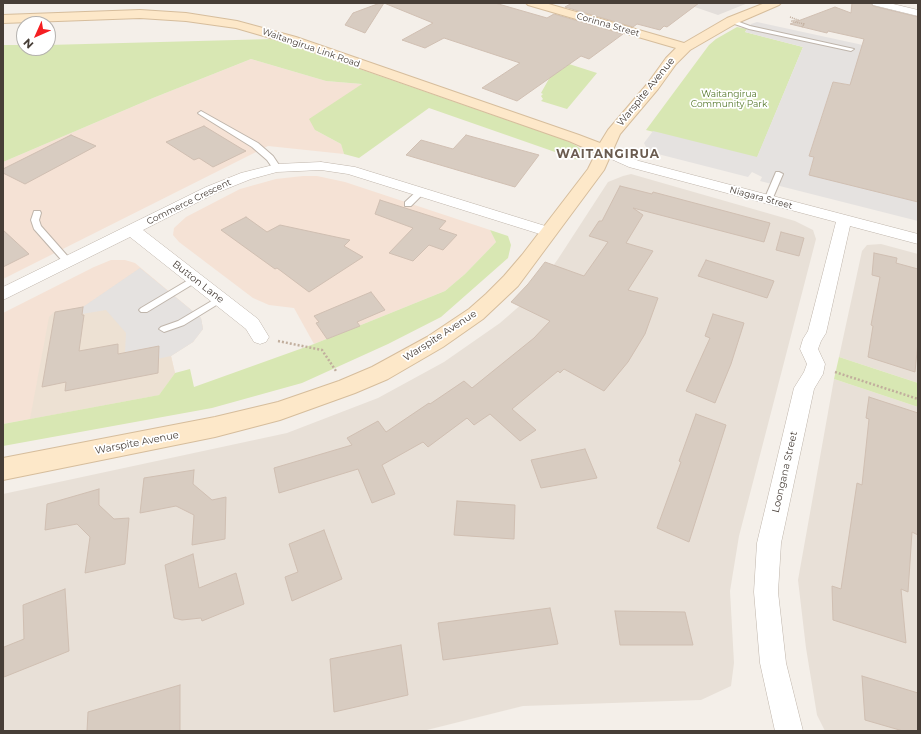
<!DOCTYPE html>
<style>
body{margin:0}
#map{position:relative;width:921px;height:734px;overflow:hidden;background:#f4efe9;font-family:Montserrat,sans-serif}
canvas{display:block}
.frame{position:absolute;inset:0;border:4px solid #473e37;pointer-events:none}
.north{position:absolute;left:16px;top:16px;width:40px;height:40px;box-sizing:border-box;background:#fff;border:1px solid #b5b2af;border-radius:50%;rotate:225deg;font-size:11px;font-weight:700;line-height:16px;text-align:center;color:#473e37}
.north::after{content:'';display:block;margin:auto;width:14px;height:18px;background:#f51f22;clip-path:polygon(50% 0,100% 100%,50% 72%,0 100%)}
</style>
<div id="map">
<canvas width="921" height="734"></canvas>
<div class="frame"></div>
<div class="north">N</div>
</div>
<script>
const c = document.querySelector('canvas').getContext('2d');
c.lineJoin = 'round';
function fillPath(path, color) { c.fillStyle = color; c.fill(path, 'evenodd'); }
const shape = rows => new Path2D(rows.map(r => 'M' + r).join(''));
function strokePath(path, color, width, dash) { c.strokeStyle = color; c.lineWidth = width; c.lineCap = dash ? 'butt' : 'round'; c.setLineDash(dash || []); c.stroke(path); }
function write(font, color, halo, rows, align = 'center') {
  c.font = font + ' Montserrat,sans-serif'; c.lineWidth = 3.5; c.setLineDash([]); c.textBaseline = 'middle'; c.strokeStyle = halo; c.fillStyle = color; for (const [text, x, y, turn = 0] of rows) {
    c.save(); c.translate(x, y); c.rotate((+turn || 0) * Math.PI / 180); c.textAlign = isNaN(turn) ? turn : align; if (halo) c.strokeText(text, 0, 0); c.fillText(text, 0, 0); c.restore();
  }
}
const residential = shape([
 [631,174,795,221,813,230,816,239,739,536,730,591,734,663,731,686,701,700,523,706,423,731,3,731,3,494,287,433,378,398,444,362,500,323,531,296,558,259,608,182,623,176],
 [881,244,918,254,918,383,839,357,862,251,867,245],
 [834,379,918,407,918,731,825,731,817,715,806,648,798,580]
]);
const commercial = shape([
 [251,59,326,81,362,84,315,130,341,144,344,154,268,146,3,279,3,162,153,98],
 [303,176,317,176,345,182,490,230,496,242,465,274,445,291,314,344,294,308,269,305,253,298,179,242,173,235,174,228,186,217,240,189,276,179],
 [111,260,125,260,135,263,201,318,203,329,193,342,171,356,175,373,159,395,3,424,3,313,94,267]
]);
const industrial = shape([
 [683,3,748,3,718,15]
]);
const education = shape([
 [140,268,201,318,203,329,193,342,171,356,175,373,159,395,30,419,49,317,55,311,83,307]
]);
const green = shape([
 [737,27,747,29,745,32,803,47,757,158,646,130,709,45,716,39],
 [273,39,565,140,577,146,584,153,578,160,429,108,359,158,344,154,341,144,315,130,309,119,362,84,326,81,251,59,153,98,3,162,3,45,24,45,24,48,48,48,48,45],
 [569,64,597,73,567,109,541,101,543,99,541,96,543,94,541,93,555,68,561,70],
 [490,230,508,236,511,245,508,258,441,317,388,344,302,383,212,408,3,446,3,424,159,395,175,373,190,369,194,387,314,344,445,291,465,274,496,242],
 [839,357,918,383,918,407,834,379]
]);
const parking = shape([
 [757,22,918,57,850,85,833,82,809,155,814,157,809,174,918,202,918,221,760,181,762,177,752,172,748,177,650,152,647,149,644,143,653,131,757,157,803,47,745,32,751,24],
 [140,268,201,318,203,329,193,342,171,356,157,359,157,354,159,354,159,346,125,352,126,333,106,310,82,314,83,307]
]);
const building = shape([
 [380,3,384,3,365,33,345,25,353,13,380,3],
 [384,3,495,3,547,18,554,14,623,34,589,59,581,56,517,101,482,88,520,63,444,38,425,48,402,40,433,23,384,3],
 [572,3,699,3,667,27,664,26,660,30,637,24,633,27,565,7,572,3],
 [852,3,871,3,873,6,918,17,918,202,809,175,814,157,809,156,833,82,850,85,864,39,828,31,827,33,790,24,835,7,851,13,852,3],
 [204,126,242,149,246,151,213,167,199,158,194,160,166,142,204,126],
 [71,135,96,146,25,184,3,173,3,169,71,135],
 [466,135,539,155,515,187,406,155,421,140,453,149,466,135],
 [620,186,652,194,653,192,770,223,764,242,633,208,643,215,626,243,653,251,628,290,658,298,645,334,628,362,604,391,564,369,560,373,558,371,512,409,536,430,520,441,490,414,474,425,467,418,428,447,423,442,382,465,395,494,372,503,358,469,279,493,274,468,352,445,347,438,378,421,386,432,429,403,430,404,464,381,472,388,534,338,550,321,511,302,528,284,545,262,584,276,608,242,589,236,599,221,602,221,620,186],
 [380,200,446,221,439,229,457,235,443,250,429,245,413,261,389,253,413,228,375,214,380,200],
 [246,217,267,232,280,225,350,240,344,246,363,257,309,292,277,268,275,269,221,230,246,217],
 [3,230,29,254,3,267,3,230],
 [781,232,804,238,799,256,776,250,781,232],
 [874,253,897,258,896,263,918,269,918,342,915,372,868,357,873,326,871,325,880,277,872,275,874,253],
 [706,260,774,281,767,298,698,276,706,260],
 [371,292,385,310,357,322,360,326,327,339,316,323,319,322,314,316,371,292],
 [83,307,82,315,84,315,79,351,118,344,118,354,159,346,158,373,65,391,66,382,42,387,55,312,83,307],
 [713,314,744,323,731,364,715,403,686,391,710,338,705,336,713,314],
 [869,397,918,413,918,535,912,532,908,592,901,589,906,643,833,620,832,586,841,589,857,483,862,485,869,419,866,418,869,397],
 [696,414,726,425,689,542,657,528,681,462,679,461,696,414],
 [585,449,597,478,541,488,531,460,585,449],
 [194,470,193,484,212,500,226,497,225,539,192,545,194,515,176,506,140,513,144,478,194,470],
 [99,489,99,505,114,519,129,518,125,564,85,573,90,537,77,524,45,530,47,504,99,489],
 [457,501,515,505,514,539,454,535,457,501],
 [324,530,342,579,292,601,285,577,298,572,289,544,324,530],
 [193,554,199,588,236,573,244,604,202,621,201,618,182,620,174,618,165,565,193,554],
 [65,589,69,651,4,677,4,647,24,639,23,605,65,589],
 [550,608,558,644,443,660,438,623,550,608],
 [615,611,685,612,693,645,620,645,615,611],
 [401,645,408,695,334,712,330,659,401,645],
 [862,676,918,693,918,731,903,731,865,720,862,676],
 [180,685,180,731,87,731,88,712,180,685]
]);
const pathFar1 = shape([
 [790,17,798,20,791,21,804,24,802,27]
]);
const path = shape([
 [278,341,322,350,336,371],
 [835,372,918,399]
]);
const lane = shape([
 [731,19,750,26,854,49,851,51,749,29,729,22,729,20,731,19],
 [201,111,258,143,273,156,281,168,280,170,274,170,267,160,252,147,199,114,198,113,201,111],
 [776,172,779,172,783,174,772,200,771,202,765,202,764,200,776,172],
 [418,190,424,190,425,192,411,206,405,206,405,202,418,190],
 [34,211,40,211,41,213,39,220,41,226,71,260,72,262,71,264,65,264,34,229,31,220,34,211],
 [195,276,198,277,199,279,198,281,147,312,141,312,139,310,141,308,195,276],
 [220,296,225,299,223,301,184,325,164,332,159,329,161,327,178,321,220,296]
]);
const street = shape([
 [872,3,889,3,918,10,918,16,873,5,872,3],
 [605,147,639,161,918,234,918,244,850,226,826,333,821,341,818,349,825,364,823,374,814,389,781,543,778,592,786,663,803,731,775,731,760,663,754,592,757,543,794,388,804,372,807,364,800,349,803,339,808,331,836,222,629,167,600,154,598,151,600,148,605,147],
 [321,162,355,167,555,229,557,232,555,235,549,237,543,235,348,174,321,170,277,172,251,179,216,193,143,230,258,319,269,337,266,342,260,344,254,342,246,329,130,237,3,300,3,287,206,187,241,173,277,164,321,162]
]);
const secondary = shape([
 [526,3,545,3,684,43,727,18,765,3,781,3,779,5,735,24,690,50,676,64,658,89,620,134,604,170,518,286,483,319,443,347,388,379,355,393,280,420,215,437,3,480,3,458,215,417,278,402,339,381,372,367,427,337,469,309,486,294,504,276,522,255,588,169,596,153,569,141,288,43,236,28,186,21,140,18,3,23,3,15,140,10,186,13,237,21,296,37,579,135,600,143,608,130,648,83,666,58,676,48,528,5,526,3]
]);
const farStreetnames = [
 ["Corinna Street",608,25,16],
 ["Waitangirua Link Road",311,48,19],
 ["Niagara Street",761,198,15],
 ["Commerce Crescent",189,202,-26]
];
const farParknames = [
 ["Waitangirua",729,94],
 ["Community Park",729,104]
];
const streetNames = [
 ["Warspite Avenue",646,92,-51],
 ["Button Lane",198,282,38],
 ["Warspite Avenue",440,336,-33],
 ["Warspite Avenue",137,443,-11],
 ["Loongana Street",785,472,-77]
];
const farDistrictnames = [
 ["WAITANGIRUA",608,154]
];
fillPath(residential, '#e8e0d7');
fillPath(commercial, '#f5e2d5');
fillPath(industrial, '#e3deda');
fillPath(education, '#ede1d3');
fillPath(green, '#d8e7b3');
fillPath(parking, '#e5e2e0');
fillPath(building, '#d8ccc1');
strokePath(building, '#d0bfb2', 1);
strokePath(lane, '#bfb5ab', 2);
strokePath(street, '#bfb5ab', 1);
strokePath(secondary, '#d6bd9c', 2);
strokePath(pathFar1, '#c1ae9d', 1.5, [1, 1]);
strokePath(path, '#c1ae9d', 2.5, [2, 2]);
fillPath(lane, '#fff');
fillPath(street, '#fff');
fillPath(secondary, '#fde8c9');
write('9px', '#473e37', '#fff', farStreetnames);
write('9px', '#55782b', '#fff', farParknames);
write('10px', '#473e37', '#fff', streetNames);
c.letterSpacing = '1px';
write('bold 12px', '#6a5b4f', '#fff', farDistrictnames);
c.letterSpacing = '0px';
</script>
